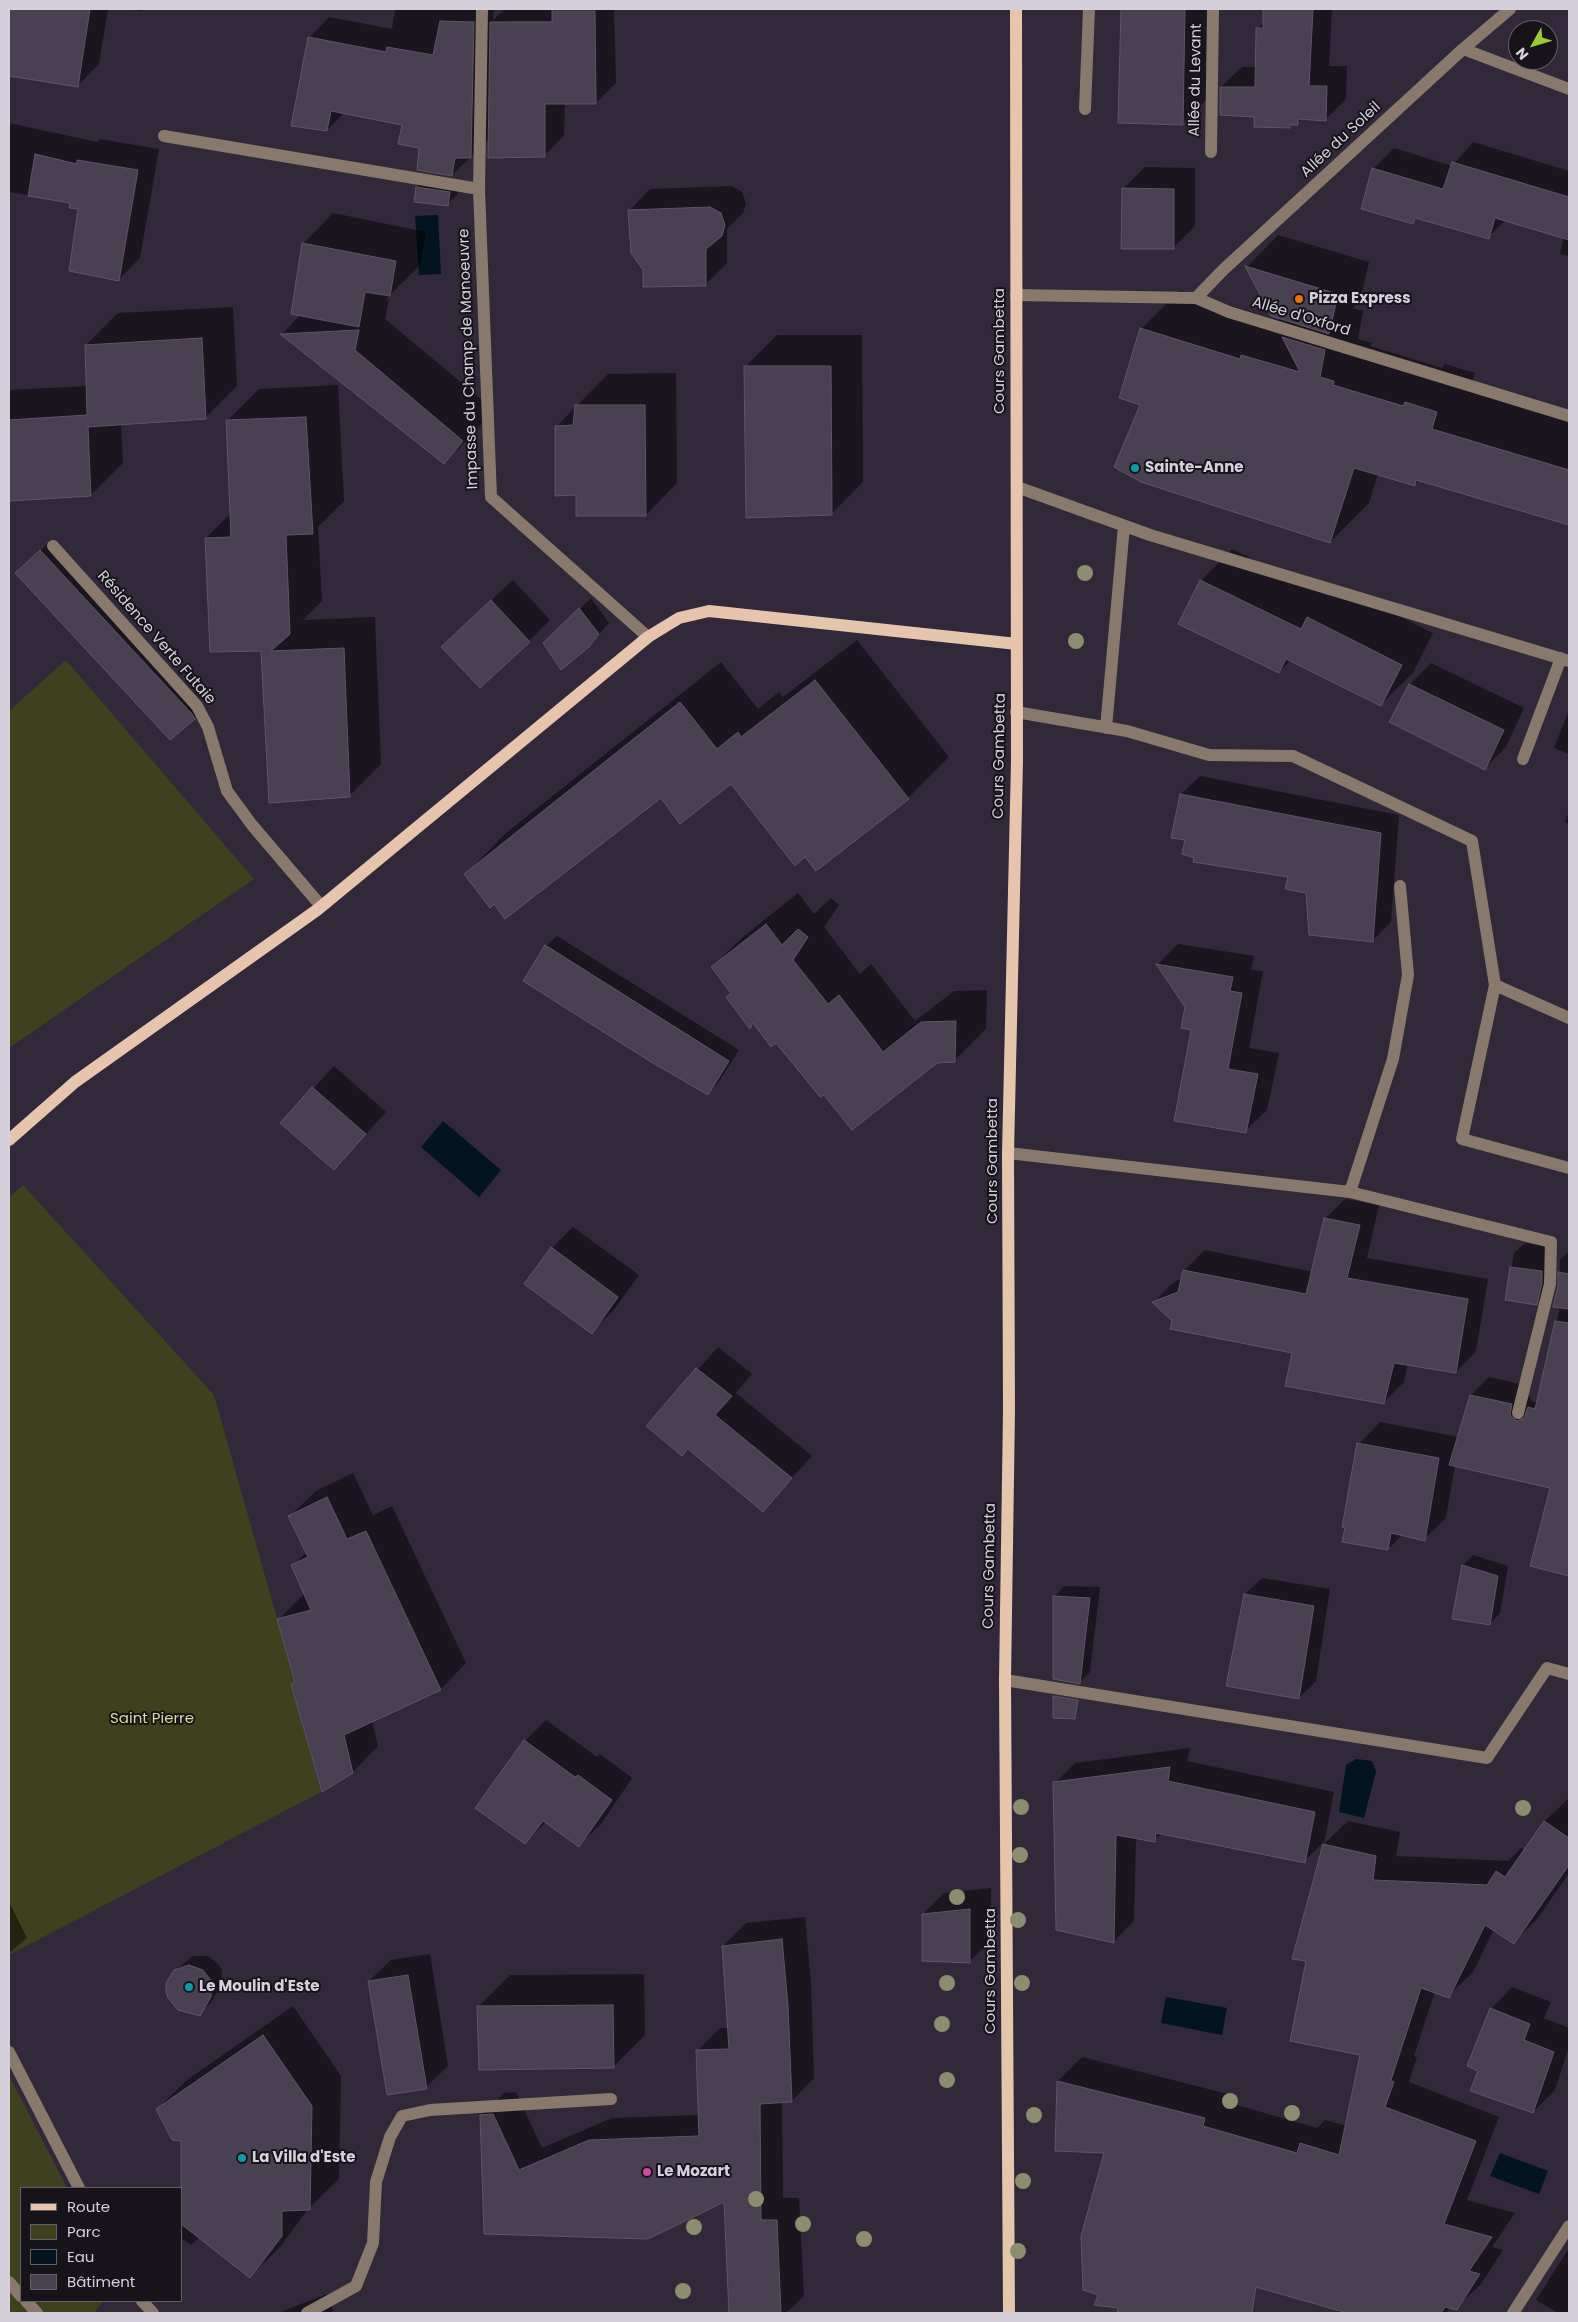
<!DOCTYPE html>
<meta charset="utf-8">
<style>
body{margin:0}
#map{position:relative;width:1578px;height:2322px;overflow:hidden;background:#312839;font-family:Poppins,sans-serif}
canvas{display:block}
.frame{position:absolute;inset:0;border:10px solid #d5d0db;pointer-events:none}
.legend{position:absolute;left:20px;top:2187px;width:162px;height:115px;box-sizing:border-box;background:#17131b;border:1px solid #635f68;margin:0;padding:6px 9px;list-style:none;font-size:15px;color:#d5d0db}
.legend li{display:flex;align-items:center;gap:10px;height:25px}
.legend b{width:25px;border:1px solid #635f68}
.north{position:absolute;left:1508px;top:20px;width:50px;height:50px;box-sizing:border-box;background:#17131b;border:1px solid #635f68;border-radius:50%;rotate:231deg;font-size:14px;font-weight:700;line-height:20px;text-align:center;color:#d5d0db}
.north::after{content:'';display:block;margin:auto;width:18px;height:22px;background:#9bcb33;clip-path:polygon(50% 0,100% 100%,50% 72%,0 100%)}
</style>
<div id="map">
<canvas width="1578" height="2322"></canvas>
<div class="frame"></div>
<ul class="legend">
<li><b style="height:6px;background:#e7c5ad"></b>Route</li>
<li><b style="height:14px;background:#3e411e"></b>Parc</li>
<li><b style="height:14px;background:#01141f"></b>Eau</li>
<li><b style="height:14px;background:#494052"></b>Bâtiment</li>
</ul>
<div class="north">N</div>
</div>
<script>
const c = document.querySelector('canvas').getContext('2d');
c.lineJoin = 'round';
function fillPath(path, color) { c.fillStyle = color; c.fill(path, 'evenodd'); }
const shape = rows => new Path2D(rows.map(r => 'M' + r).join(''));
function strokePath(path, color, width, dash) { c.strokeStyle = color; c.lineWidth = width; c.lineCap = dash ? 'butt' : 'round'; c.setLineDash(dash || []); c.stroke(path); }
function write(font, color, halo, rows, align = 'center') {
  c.font = font + ' Poppins,sans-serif'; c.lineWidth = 4; c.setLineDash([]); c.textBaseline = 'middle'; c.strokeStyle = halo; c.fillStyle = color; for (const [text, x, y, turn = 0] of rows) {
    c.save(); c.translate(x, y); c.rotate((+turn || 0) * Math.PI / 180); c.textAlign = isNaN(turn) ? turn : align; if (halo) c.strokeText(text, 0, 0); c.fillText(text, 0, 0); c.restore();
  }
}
const green = shape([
 [66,660,254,879,9,1048,9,711],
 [23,1185,214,1395,295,1682,291,1684,321,1792,9,1955,9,1198],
 [9,2075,67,2188,21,2188,21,2301,103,2301,94,2313,9,2313]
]);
const water = shape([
 [438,215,441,274,419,275,415,216],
 [443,1121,501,1170,479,1197,421,1147],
 [1356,1759,1372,1761,1376,1771,1364,1818,1339,1812,1346,1765],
 [1166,1997,1227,2008,1222,2035,1161,2023],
 [1500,2153,1548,2171,1539,2194,1490,2176]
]);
const shadow = shape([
 [9,9,108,9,99,64,77,86,9,75],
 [127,9,144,9,141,11],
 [395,9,494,9,493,20,505,9,614,9,616,83,596,103,565,103,564,135,544,156,489,139,452,175,421,147,404,124,344,113,327,130,309,38,329,17,392,29],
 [509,21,559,21,559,24,509,23],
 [1122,9,1216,9,1214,92,1182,123,1119,122],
 [1265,9,1332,9,1329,66,1347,66,1346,99,1326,119,1303,118,1297,123,1289,126,1256,116,1221,87,1242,67,1256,67,1257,29,1264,22],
 [9,123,97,142,100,139,159,149,140,258,119,279,80,208,71,202,9,192],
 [1473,142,1569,171,1569,256,1560,254,1564,237,1506,220,1488,237,1417,218,1412,222,1373,169,1394,148,1452,166],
 [1145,167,1195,168,1195,226,1174,247,1123,189],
 [427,177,460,182,458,194,447,204,417,187],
 [732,186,742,192,746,203,743,213,727,229,727,263,705,285,644,270,629,211,650,189],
 [333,213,426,232,420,265,385,300,389,299,385,319,493,409,475,432,444,463,282,334,301,314,304,243],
 [1278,235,1369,262,1360,301,1353,308,1363,311,1358,339,1372,343,1370,346,1442,368,1445,364,1475,373,1470,390,1569,420,1569,524,1419,480,1415,485,1378,474,1369,503,1330,542,1142,404,1141,329,1180,290,1278,320,1280,318,1247,267],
 [233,307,237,386,205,418,121,424,123,463,91,495,9,500,9,390,87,386,86,345,118,313],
 [777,335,862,335,863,482,831,514,745,367],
 [676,373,677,483,646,515,578,493,556,427,608,374],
 [338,385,344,501,318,527,322,601,303,620,375,617,381,764,349,796,263,650,206,538,231,513,227,421,259,389],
 [51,540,204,707,194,718,28,563],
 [1232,549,1329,596,1339,586,1433,633,1413,673,1381,704,1291,660,1279,672,1201,581],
 [513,580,550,620,529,641,464,626],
 [591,598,609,623,588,646,555,632],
 [857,640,949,757,908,798,805,855,731,782,661,796,495,903,466,874,506,833,721,662,758,709,779,692,783,697],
 [1431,663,1524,708,1506,747,1485,768,1410,684],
 [1569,710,1569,754,1554,748],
 [1200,776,1399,815,1391,922,1372,941,1290,876,1195,857,1186,839,1181,794],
 [1569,811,1569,824,1565,822],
 [798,893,814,914,831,898,839,905,824,927,860,974,871,964,915,1021,954,991,987,990,986,1029,954,1061,936,1062,824,1093,776,1042,754,1022,750,1027,733,993,712,967,744,936],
 [557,936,739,1050,718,1083,708,1093,546,946],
 [1178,944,1254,956,1251,970,1263,971,1249,1048,1279,1053,1267,1110,1245,1131,1186,1007,1157,965],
 [334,1066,386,1112,334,1169,282,1123],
 [1345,1199,1379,1205,1367,1258,1488,1279,1476,1351,1456,1372,1408,1364,1404,1382,1383,1403,1294,1352,1173,1321,1154,1302,1174,1282,1183,1278,1184,1271,1205,1250,1313,1272,1325,1219],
 [573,1227,639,1275,613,1311,591,1332,552,1248],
 [1525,1243,1553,1247,1547,1293,1536,1303,1506,1299,1514,1253],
 [1569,1251,1569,1575,1531,1565,1551,1487,1455,1465,1446,1518,1424,1539,1402,1535,1388,1549,1359,1444,1380,1422,1459,1437,1471,1395,1489,1377,1529,1386,1528,1396,1534,1403,1539,1398,1560,1307,1560,1260],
 [718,1347,752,1374,736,1393,812,1456,762,1510,688,1448,648,1426],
 [353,1473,373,1515,392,1506,466,1663,441,1689,372,1721,378,1746,353,1772,292,1684,296,1681,279,1619,305,1593,293,1565,307,1552,290,1516,316,1491],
 [1473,1555,1508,1566,1500,1613,1490,1624,1453,1618,1463,1565],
 [1262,1578,1330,1589,1316,1681,1299,1698,1245,1594],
 [1064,1586,1100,1587,1090,1672,1079,1683,1054,1597],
 [546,1720,597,1757,600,1754,632,1778,601,1824,579,1845,546,1822,525,1842,525,1741],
 [1190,1748,1187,1761,1334,1792,1324,1844,1348,1821,1400,1832,1396,1856,1508,1861,1521,1848,1525,1850,1545,1821,1569,1798,1569,1873,1538,1918,1514,1942,1494,1929,1473,1972,1448,1996,1435,1991,1414,2056,1417,2057,1409,2082,1499,2117,1467,2200,1515,2213,1492,2247,1503,2250,1481,2284,1456,2308,1451,2307,1446,2313,1337,2313,1339,2309,1106,2152,1057,2150,1058,2081,1082,2057,1228,2094,1226,2102,1317,2128,1325,2120,1347,2126,1362,2054,1307,1960,1294,1958,1325,1841,1304,1861,1162,1833,1154,1840,1136,1837,1134,1921,1114,1941,1055,1783,1075,1763],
 [991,1888,991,1940,969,1962,923,1914,944,1893],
 [9,1902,27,1938,9,1953],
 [805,1917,811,1983,814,2078,792,2101,782,2102,783,2198,799,2198,804,2296,786,2313,730,2313,725,2200,485,2233,481,2116,504,2093,516,2092,542,2148,612,2118,699,2115,697,2051,720,2028,729,2028,723,1946,746,1923],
 [430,1954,448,2066,426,2087,369,1981,391,1960],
 [193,1956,208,1956,219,1965,222,1971,221,1986,210,2004,199,2014,175,1971],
 [644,1974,645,2035,613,2067,478,2007,510,1975],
 [1512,1987,1551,2002,1544,2018,1569,2028,1569,2047,1555,2090,1533,2112,1480,2070,1491,2009],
 [293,2006,341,2076,339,2179,308,2209,280,2247,250,2276,200,2237,191,2245,181,2238,182,2139,157,2109,187,2080],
 [1569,2248,1569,2313,1558,2313,1536,2300],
 [1142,2289,1223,2313,1118,2313],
 [327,2294,334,2313,278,2313]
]);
const building = shape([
 [9,9,90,9,78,87,9,76,9,9],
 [1121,9,1185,9,1183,125,1118,123,1121,9],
 [1263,9,1313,9,1309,86,1327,86,1326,121,1298,119,1298,125,1290,125,1290,128,1254,127,1254,117,1220,115,1220,87,1255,87,1256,28,1263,28,1263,9],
 [552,11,595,11,596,104,545,104,545,157,488,158,490,22,552,22,552,11],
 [440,21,474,22,471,158,455,158,452,176,417,170,419,148,398,144,402,125,331,111,327,131,291,126,308,37,386,52,387,47,433,55,440,21],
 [35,154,77,164,77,160,138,170,119,281,69,271,78,209,69,208,70,203,28,196,35,154],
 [1452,162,1569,197,1569,240,1495,218,1489,239,1415,218,1413,224,1361,209,1372,168,1443,189,1452,162],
 [416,187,450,192,448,206,414,202,416,187],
 [1122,188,1174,189,1174,249,1121,249,1122,188],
 [710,207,721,213,725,225,722,236,706,249,706,286,643,287,643,270,631,253,628,210,710,207],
 [302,243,396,261,390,296,365,292,359,327,291,314,302,243],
 [1245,266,1338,294,1329,334,1271,316,1245,266],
 [1140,328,1240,359,1241,355,1300,372,1282,337,1325,350,1320,377,1334,381,1333,385,1403,406,1405,402,1437,412,1432,429,1569,470,1569,525,1416,480,1415,486,1354,468,1330,543,1141,482,1114,467,1140,405,1119,398,1140,328],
 [359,330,355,350,463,441,444,464,280,334,359,330],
 [202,338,206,419,88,427,91,496,9,501,9,420,87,415,85,345,202,338],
 [744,366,831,366,832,515,746,518,744,366],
 [575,405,645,405,646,516,576,516,576,495,555,496,555,426,573,425,575,405],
 [306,417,313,534,286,535,290,634,271,651,344,648,350,797,269,803,261,651,210,652,205,538,231,537,226,420,306,417],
 [40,550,192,714,195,719,170,740,15,573,40,550],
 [1200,580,1301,629,1307,617,1402,665,1381,706,1286,659,1279,673,1178,624,1200,580],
 [491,600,530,642,480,688,441,647,491,600],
 [579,608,599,634,589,647,561,670,543,643,579,608],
 [815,680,909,799,816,871,805,857,795,866,731,784,680,824,661,798,505,919,494,904,490,908,464,874,680,702,717,749,738,732,741,737,815,680],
 [1409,684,1504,730,1485,770,1389,722,1409,684],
 [1180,794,1381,833,1373,942,1309,935,1306,893,1285,889,1288,877,1193,862,1194,858,1182,854,1185,840,1171,838,1180,794],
 [766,924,782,945,798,929,808,937,793,960,828,1004,839,995,883,1052,921,1022,956,1021,955,1062,937,1063,852,1130,824,1095,820,1097,776,1043,771,1047,753,1023,750,1029,726,997,731,993,711,967,766,924],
 [545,945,729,1061,708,1095,651,1062,523,981,545,945],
 [1156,964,1233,977,1230,991,1242,993,1228,1069,1258,1074,1246,1133,1174,1121,1191,1030,1181,1028,1185,1007,1156,964],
 [312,1087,366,1134,334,1170,280,1123,312,1087],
 [1324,1218,1360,1225,1347,1278,1468,1299,1456,1373,1394,1363,1384,1404,1285,1386,1292,1353,1170,1329,1172,1321,1152,1302,1178,1292,1183,1270,1306,1294,1324,1218],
 [551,1247,618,1297,592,1334,524,1284,551,1247],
 [1510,1267,1542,1271,1542,1283,1537,1305,1505,1300,1510,1267],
 [1558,1272,1569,1274,1569,1309,1553,1307,1558,1286,1558,1272],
 [1555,1321,1569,1323,1569,1576,1530,1566,1550,1488,1449,1465,1470,1395,1512,1404,1510,1415,1517,1421,1524,1418,1528,1407,1535,1409,1555,1321],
 [696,1368,732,1396,715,1415,792,1478,763,1512,688,1449,682,1456,646,1426,696,1368],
 [1357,1443,1439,1458,1425,1541,1391,1533,1388,1550,1342,1542,1345,1528,1342,1527,1357,1443],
 [327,1497,347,1539,366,1531,441,1690,344,1735,353,1773,322,1792,291,1684,295,1682,277,1619,311,1610,291,1565,308,1557,288,1516,327,1497],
 [1462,1565,1498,1576,1490,1625,1452,1619,1462,1565],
 [1244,1594,1314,1606,1299,1699,1226,1686,1244,1594],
 [1053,1596,1090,1598,1080,1684,1053,1679,1053,1596],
 [1053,1696,1078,1700,1075,1719,1053,1718,1053,1696],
 [524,1740,575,1777,578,1775,612,1800,579,1847,543,1821,525,1844,475,1808,524,1740],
 [1170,1767,1168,1781,1315,1812,1305,1863,1156,1833,1155,1842,1116,1835,1114,1943,1056,1930,1053,1782,1170,1767],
 [1544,1821,1569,1838,1569,1865,1514,1944,1485,1925,1449,1998,1421,1988,1391,2080,1394,2082,1385,2107,1476,2141,1444,2224,1492,2237,1469,2271,1480,2274,1457,2310,1445,2307,1441,2313,1347,2313,1256,2287,1252,2313,1117,2313,1118,2308,1094,2305,1098,2295,1083,2290,1081,2236,1104,2153,1055,2151,1057,2081,1205,2118,1203,2126,1297,2153,1300,2143,1339,2155,1360,2055,1290,2041,1306,1961,1292,1959,1323,1844,1376,1856,1373,1880,1487,1885,1496,1871,1505,1877,1544,1821],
 [970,1909,970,1963,922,1961,922,1914,970,1909],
 [782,1939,788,2006,792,2102,760,2104,761,2220,777,2220,781,2313,729,2313,724,2202,648,2239,484,2234,480,2115,493,2114,519,2170,589,2140,699,2136,696,2050,729,2049,722,1946,782,1939],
 [189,1965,203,1970,212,1982,211,1997,200,2016,178,2010,168,1998,166,1991,166,1983,174,1970,189,1965],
 [408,1975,427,2089,387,2095,368,1981,408,1975],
 [613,2005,614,2068,479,2070,477,2006,613,2005],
 [1490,2008,1530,2024,1524,2040,1554,2052,1533,2113,1470,2091,1478,2071,1467,2066,1490,2008],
 [263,2035,312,2106,310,2210,282,2211,282,2236,250,2278,181,2224,181,2141,172,2140,156,2109,263,2035]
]);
const minor = shape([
 [482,9,479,189,491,497,648,637],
 [1463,49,1569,89],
 [1085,109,1089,9],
 [164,136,479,189],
 [1211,152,1213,9],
 [1016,295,1196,298,1229,312,1569,416],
 [1196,298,1223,270,1463,49,1510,9],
 [1017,487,1150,535,1569,661],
 [53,546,197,706,208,727,227,791,252,825,321,906],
 [1016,712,1127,731,1209,755,1293,756,1472,841,1495,985],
 [1106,728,1124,526],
 [1523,759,1561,658],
 [1569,1018,1495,985,1462,1139,1569,1168],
 [1008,1153,1350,1192,1551,1242,1550,1284,1518,1413],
 [1350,1192,1393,1059,1408,975,1400,886],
 [1005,1680,1487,1758,1547,1668,1569,1674],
 [9,2052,79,2188],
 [9,2282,21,2296],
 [26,2301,37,2313],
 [142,2301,153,2313],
 [307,2313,356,2286,373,2243,376,2182,390,2137,402,2116,430,2110,611,2099],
 [1513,2313,1569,2226]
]);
const major = shape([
 [9,1140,75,1082,317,910,648,637,679,618,709,611,1017,644],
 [1009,2313,1005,1680,1009,1410,1008,1153,1017,761,1016,9]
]);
const trees = [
 [1085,573],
 [1076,641],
 [1021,1807],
 [1523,1808],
 [1020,1855],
 [957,1897],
 [1018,1920],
 [947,1983],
 [1022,1983],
 [942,2024],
 [947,2080],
 [1230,2101],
 [1292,2113],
 [1034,2115],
 [1023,2181],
 [756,2199],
 [803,2224],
 [694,2227],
 [864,2239],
 [1018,2251],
 [683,2291]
];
const markers = [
 [1299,299,5,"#e8710a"],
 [1135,468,5,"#0f9aa8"],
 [189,1987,5,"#0f9aa8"],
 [242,2158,5,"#0f9aa8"],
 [647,2172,5,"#d1479c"]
];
const streetNames = [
 ["Allée du Levant",1196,80,-89],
 ["Allée du Soleil",1341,140,-43],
 ["Allée d'Oxford",1301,317,17],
 ["Cours Gambetta",1000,351,-90],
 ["Impasse du Champ de Manoeuvre",469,359,-92],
 ["Résidence Verte Futaie",156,638,49],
 ["Cours Gambetta",1000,756,-89],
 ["Cours Gambetta",993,1161,-90],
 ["Cours Gambetta",990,1566,-89],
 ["Cours Gambetta",991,1971,-90]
];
const poiNames = [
 ["Pizza Express",1309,299],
 ["Sainte-Anne",1145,468],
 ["Le Moulin d'Este",199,1987],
 ["La Villa d'Este",252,2158],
 ["Le Mozart",657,2172]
];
const parkNames = [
 ["Saint Pierre",152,1719]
];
fillPath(green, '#3e411e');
fillPath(water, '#01141f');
fillPath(shadow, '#0007');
fillPath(building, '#494052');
strokePath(building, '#5e5567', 1);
strokePath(minor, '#89796d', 12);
strokePath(major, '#e7c5ad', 12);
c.fillStyle = '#8c8c6e';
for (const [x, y] of trees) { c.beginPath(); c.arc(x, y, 8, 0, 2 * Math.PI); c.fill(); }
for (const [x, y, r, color] of markers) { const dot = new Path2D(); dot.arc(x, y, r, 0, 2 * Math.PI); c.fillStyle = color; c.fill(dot); strokePath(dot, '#17131b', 2); }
write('15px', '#d5d0db', '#17131b', streetNames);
write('bold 15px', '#d5d0db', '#17131b', poiNames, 'left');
write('15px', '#d7de99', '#17131b', parkNames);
</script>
